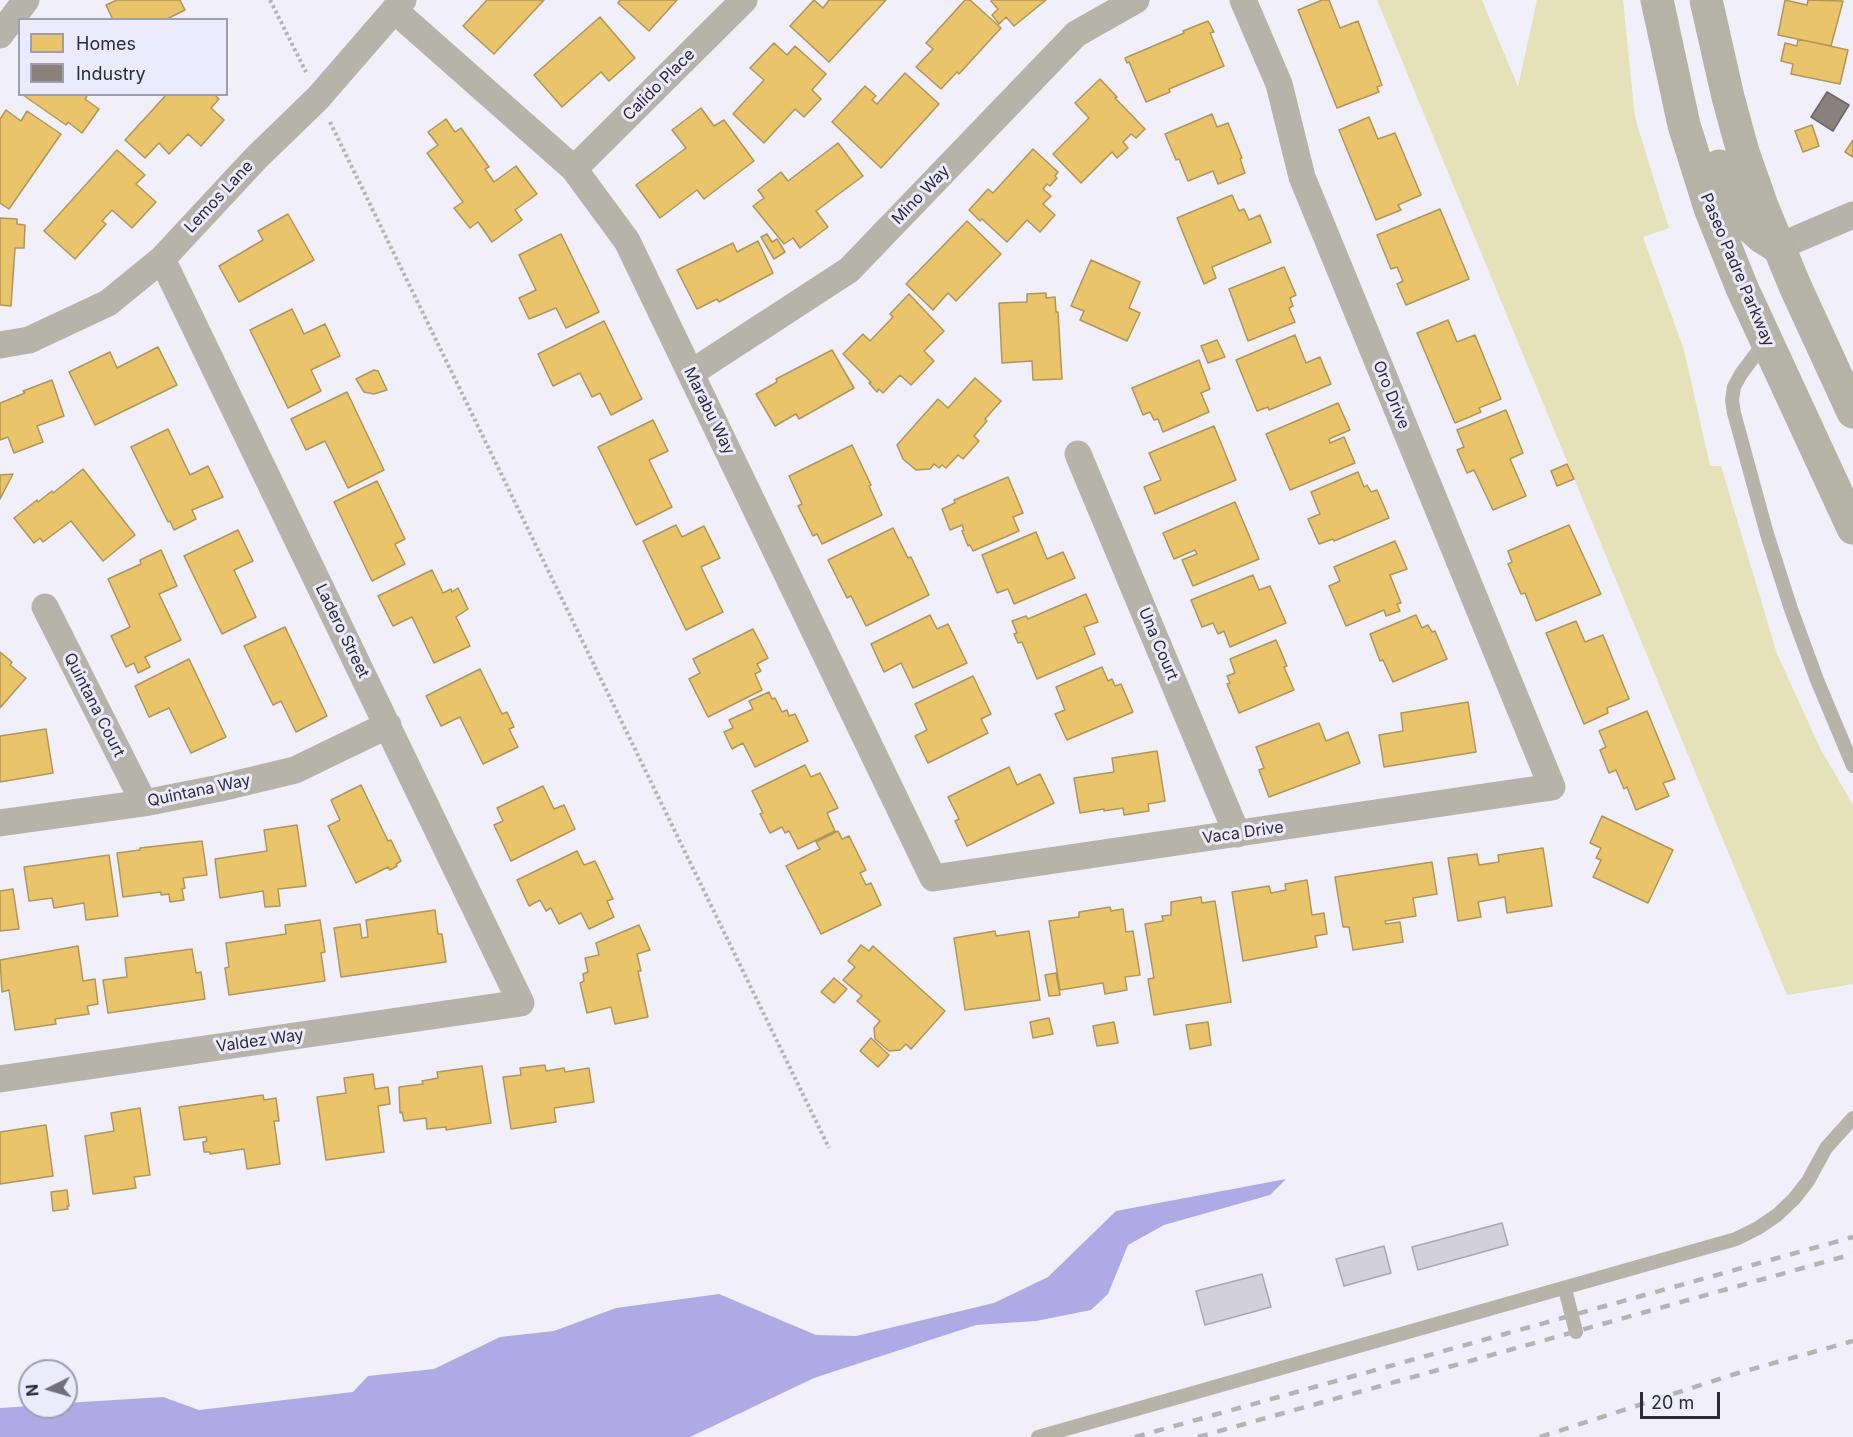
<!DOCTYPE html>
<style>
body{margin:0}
#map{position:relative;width:1853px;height:1437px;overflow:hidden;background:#f0effa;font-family:Inter,sans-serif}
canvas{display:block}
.legend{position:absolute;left:18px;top:18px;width:210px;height:78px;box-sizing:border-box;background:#ecebfe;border:2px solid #9f9eae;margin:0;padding:8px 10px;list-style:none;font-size:18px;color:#2b2a36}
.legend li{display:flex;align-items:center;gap:12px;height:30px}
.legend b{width:30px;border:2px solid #9f9eae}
.north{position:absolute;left:18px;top:1359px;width:60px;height:60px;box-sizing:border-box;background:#ecebfe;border:2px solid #9f9eae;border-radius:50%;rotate:265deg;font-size:16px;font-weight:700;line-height:24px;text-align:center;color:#2b2a36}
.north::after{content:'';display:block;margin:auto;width:21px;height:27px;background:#706f7b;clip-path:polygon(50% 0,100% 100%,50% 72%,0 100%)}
.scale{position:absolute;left:1640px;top:1392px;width:80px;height:27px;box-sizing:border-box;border:3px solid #2b2a36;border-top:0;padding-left:8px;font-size:18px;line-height:21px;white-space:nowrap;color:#2b2a36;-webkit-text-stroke:4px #ecebfe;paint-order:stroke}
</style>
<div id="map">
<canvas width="1853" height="1437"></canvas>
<ul class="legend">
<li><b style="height:16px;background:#e9c46a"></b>Homes</li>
<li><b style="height:16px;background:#8a817c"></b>Industry</li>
</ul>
<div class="north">N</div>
<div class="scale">20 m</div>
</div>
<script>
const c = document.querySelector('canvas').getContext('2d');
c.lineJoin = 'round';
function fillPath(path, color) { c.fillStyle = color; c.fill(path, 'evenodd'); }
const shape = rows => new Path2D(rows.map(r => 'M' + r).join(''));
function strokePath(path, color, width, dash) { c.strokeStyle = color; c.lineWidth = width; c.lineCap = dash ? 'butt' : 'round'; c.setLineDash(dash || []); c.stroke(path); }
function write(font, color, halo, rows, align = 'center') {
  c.font = font + ' Inter,sans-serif'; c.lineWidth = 6; c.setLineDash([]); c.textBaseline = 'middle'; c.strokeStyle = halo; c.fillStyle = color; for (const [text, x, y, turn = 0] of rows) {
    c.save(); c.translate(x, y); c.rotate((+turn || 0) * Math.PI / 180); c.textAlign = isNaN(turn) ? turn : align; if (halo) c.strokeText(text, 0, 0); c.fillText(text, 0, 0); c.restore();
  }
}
const green = shape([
 [1377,0,1482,0,1518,87,1537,0,1623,0,1635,118,1669,228,1643,237,1684,350,1710,466,1721,466,1777,654,1820,748,1853,805,1853,984,1787,995]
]);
const water = shape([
 [1286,1179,1270,1195,1164,1225,1128,1245,1108,1294,1091,1310,1036,1321,976,1325,814,1378,690,1437,0,1437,0,1408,30,1406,66,1407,66,1403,163,1397,199,1410,353,1392,368,1376,434,1369,500,1337,554,1331,616,1308,719,1294,816,1335,856,1336,994,1303,1048,1277,1116,1211]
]);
const homes = shape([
 [117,0,180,0,185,10,165,20,113,20,106,5,117,0],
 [487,0,544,0,494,54,463,26,487,0],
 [620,0,677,0,649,31,618,3,620,0],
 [814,0,823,8,829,0,886,0,829,62,790,26,814,0],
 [965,0,970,0,1001,28,959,74,957,72,941,89,916,67,933,49,926,43,965,0],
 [992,0,1046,0,1014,26,1006,17,999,24,992,15,998,9,991,1,992,0],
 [1322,0,1329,0,1340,28,1358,21,1382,85,1377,87,1379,92,1337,108,1298,10,1322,0],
 [1785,0,1807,5,1808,0,1843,1,1831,46,1778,35,1785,0],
 [600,17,635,58,609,81,601,72,562,107,534,75,600,17],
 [1208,21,1214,32,1210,33,1224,66,1169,89,1170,92,1146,102,1129,62,1127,63,1125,58,1184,33,1183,31,1208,21],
 [1798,39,1848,50,1840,84,1791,74,1793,64,1781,61,1785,43,1797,46,1798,39],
 [774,43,787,55,795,46,826,74,812,90,821,99,804,117,795,109,764,143,733,114,764,80,750,68,774,43],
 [905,73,939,104,881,168,832,122,865,86,876,96,872,100,877,104,905,73],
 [1100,79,1117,97,1115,98,1145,129,1136,138,1131,134,1123,142,1128,148,1117,158,1112,152,1081,183,1053,154,1089,118,1075,103,1100,79],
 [88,94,85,99,99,109,82,133,68,122,66,125,23,95,88,94],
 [167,94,214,94,219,99,211,108,224,120,201,146,188,134,169,154,159,143,145,158,125,140,167,94],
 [701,108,714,126,724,120,754,161,704,199,697,190,660,218,636,185,686,148,672,130,701,108],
 [6,110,21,121,27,111,61,134,9,209,0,203,0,119,6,110],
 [1212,114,1217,127,1228,123,1242,158,1240,159,1245,173,1218,184,1213,171,1188,181,1179,159,1176,160,1165,134,1212,114],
 [1369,117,1378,139,1395,133,1421,195,1398,205,1401,210,1376,220,1339,130,1369,117],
 [446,119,455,132,461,128,489,167,485,169,494,182,516,166,537,194,515,210,522,220,492,242,478,222,470,228,454,208,463,202,427,153,438,145,428,132,446,119],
 [1812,125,1819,146,1803,152,1795,131,1812,125],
 [1853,140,1853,157,1845,152,1853,140],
 [838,143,863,176,816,211,828,227,800,248,793,238,784,244,753,206,764,198,758,190,781,172,788,181,838,143],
 [1033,149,1058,172,1055,176,1057,178,1050,186,1047,184,1043,189,1051,196,1043,204,1055,215,1040,232,1027,220,1007,242,982,219,980,221,969,210,988,189,993,193,1033,149],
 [117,150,145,175,136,184,156,202,132,228,112,210,102,221,106,224,75,259,44,231,117,150],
 [1232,195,1239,211,1244,209,1249,220,1260,215,1271,242,1212,267,1216,278,1204,284,1177,218,1232,195],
 [1440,209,1469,279,1406,305,1397,284,1403,281,1397,267,1391,269,1377,235,1440,209],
 [288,214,314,260,239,302,219,266,263,240,258,231,288,214],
 [0,218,17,219,17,224,25,225,24,248,15,248,11,306,0,305,0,218],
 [967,221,1001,254,956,301,948,293,933,310,906,284,967,221],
 [561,234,599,312,566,328,556,308,529,319,519,298,536,290,519,255,561,234],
 [767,234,772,242,777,239,785,252,774,259,761,237,767,234],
 [758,241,773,273,719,302,717,299,697,309,677,270,733,243,737,252,758,241],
 [1091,260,1140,282,1129,308,1140,313,1127,341,1080,320,1084,311,1071,306,1091,260],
 [1284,267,1296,295,1290,298,1293,306,1289,308,1295,322,1248,341,1229,289,1284,267],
 [1046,293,1046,298,1055,297,1056,312,1058,312,1062,379,1033,380,1032,361,1002,363,999,303,1027,302,1027,294,1046,293],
 [909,294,944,331,924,351,934,361,911,385,900,375,883,393,879,389,877,392,869,383,871,382,843,354,863,334,870,341,893,317,890,314,909,294],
 [292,309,304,334,325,324,340,356,311,370,321,391,288,408,250,330,292,309],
 [1448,320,1457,342,1475,335,1501,399,1479,408,1481,412,1455,423,1417,333,1448,320],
 [604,321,642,399,611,415,600,393,592,397,580,373,553,386,538,354,604,321],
 [1295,335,1306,363,1320,357,1331,384,1269,410,1268,407,1257,411,1236,360,1295,335],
 [1217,340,1225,357,1208,363,1201,346,1217,340],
 [158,347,177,385,95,425,69,372,110,352,117,368,158,347],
 [832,350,854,388,799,419,796,414,775,426,756,394,777,382,776,379,832,350],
 [1199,360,1210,389,1201,393,1209,412,1163,432,1158,419,1154,420,1150,412,1143,415,1132,388,1199,360],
 [374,370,378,371,387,390,374,394,364,392,356,379,374,370],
 [975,378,1001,401,985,419,987,421,974,436,979,441,963,459,958,455,946,468,942,465,939,468,934,464,930,469,916,470,903,459,897,445,938,399,948,408,975,378],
 [52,380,64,416,37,426,43,442,14,453,8,437,0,440,0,403,25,393,23,391,52,380],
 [347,392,384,470,348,488,325,441,306,450,291,419,347,392],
 [1338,403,1350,430,1329,439,1330,443,1344,437,1355,463,1290,490,1266,434,1338,403],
 [1506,410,1523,453,1510,459,1526,496,1493,510,1474,470,1467,473,1457,450,1464,447,1457,430,1506,410],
 [653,420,668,451,649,460,672,507,636,525,598,447,653,420],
 [1214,426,1236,480,1155,514,1144,487,1161,480,1149,453,1214,426],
 [168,429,190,475,208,466,223,497,192,510,196,519,174,530,170,521,168,522,131,447,168,429],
 [852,445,871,485,869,486,882,515,822,544,817,534,813,536,798,506,802,504,789,476,852,445],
 [1567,464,1574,479,1557,486,1551,471,1567,464],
 [83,469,135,535,103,561,71,521,43,542,40,538,34,543,14,518,37,500,38,502,52,491,53,493,83,469],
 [1358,472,1364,487,1367,485,1371,492,1377,490,1389,518,1334,541,1333,539,1319,544,1308,519,1320,514,1311,492,1358,472],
 [13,474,0,499,0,475,13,474],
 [1008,477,1023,513,1013,517,1019,531,973,551,970,545,968,546,962,531,964,530,962,525,950,530,942,509,955,503,954,500,1008,477],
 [377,481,405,539,395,544,405,564,372,581,334,502,377,481],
 [1235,502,1259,559,1193,586,1182,560,1197,554,1195,550,1174,559,1163,533,1235,502],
 [676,525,682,537,704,526,720,558,701,567,723,612,686,630,643,541,676,525],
 [1569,525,1601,594,1536,621,1525,593,1521,594,1508,564,1512,562,1508,551,1569,525],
 [893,528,908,558,911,557,929,595,866,626,851,596,847,598,828,560,893,528],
 [238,530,253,561,234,570,256,617,222,634,184,556,238,530],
 [1036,532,1047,559,1063,552,1075,578,1014,604,1008,589,997,593,982,555,1036,532],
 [1395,541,1407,569,1390,575,1401,603,1397,604,1400,611,1386,616,1384,610,1346,626,1329,586,1340,581,1334,567,1395,541],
 [161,550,177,586,159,594,181,640,145,657,150,667,138,673,134,663,126,667,111,636,130,627,108,579,141,564,140,560,161,550],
 [432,570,443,593,451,589,452,592,458,588,468,609,456,617,470,646,434,663,412,617,393,626,378,596,432,570],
 [1253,575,1259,590,1270,586,1286,623,1230,647,1224,631,1218,634,1213,623,1202,627,1191,600,1253,575],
 [1086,594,1098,622,1084,627,1095,654,1037,679,1022,642,1018,643,1014,634,1017,633,1012,621,1026,616,1028,619,1086,594],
 [930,615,937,629,948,624,967,663,913,688,901,663,884,672,871,644,930,615],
 [1416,615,1422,628,1428,625,1432,632,1435,631,1447,659,1393,682,1383,660,1380,661,1370,634,1416,615],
 [1576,621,1585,642,1603,635,1629,699,1607,708,1608,713,1584,724,1546,633,1576,621],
 [285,627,327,716,296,732,281,701,273,705,244,646,285,627],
 [753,629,768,658,757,664,761,671,755,674,762,690,708,717,689,679,700,673,693,659,753,629],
 [1276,640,1287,666,1284,667,1294,690,1239,713,1227,684,1230,683,1227,676,1235,673,1230,659,1276,640],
 [0,652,12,662,10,665,26,678,0,708,0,652],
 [189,659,226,737,191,753,169,708,149,717,135,686,189,659],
 [1102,667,1108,681,1112,679,1115,686,1121,684,1133,712,1067,740,1055,714,1065,710,1056,687,1102,667],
 [480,669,502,714,507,712,514,727,509,729,518,747,483,764,460,717,441,726,426,696,480,669],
 [973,676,991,714,981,719,988,733,928,763,915,736,927,730,915,704,973,676],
 [769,692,772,699,775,698,782,712,787,710,789,716,795,714,808,741,755,767,743,743,732,749,724,732,733,728,729,720,753,709,749,701,769,692],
 [1468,702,1476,752,1384,767,1379,735,1403,731,1401,713,1468,702],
 [1647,711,1675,779,1663,783,1669,796,1636,810,1627,787,1624,789,1616,770,1609,773,1600,750,1606,747,1599,731,1647,711],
 [1319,723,1326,741,1348,732,1360,763,1269,797,1259,770,1264,768,1256,747,1319,723],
 [46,729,53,773,0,782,0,736,46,729],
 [1157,751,1165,801,1148,804,1149,811,1124,815,1123,808,1104,811,1104,809,1080,813,1074,778,1114,772,1112,758,1157,751],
 [805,765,811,777,820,773,838,808,827,813,835,831,798,849,789,831,785,833,782,827,770,833,760,814,763,813,752,791,805,765],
 [1009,767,1017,785,1040,774,1054,803,967,846,955,821,959,819,948,797,1009,767],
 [361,785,388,841,391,840,401,861,396,864,397,866,390,870,388,867,356,883,328,826,340,820,331,800,361,785],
 [543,786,554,809,564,805,575,829,511,861,494,825,503,821,497,808,543,786],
 [1602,816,1673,850,1648,903,1593,877,1601,860,1596,858,1601,848,1590,843,1602,816],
 [297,825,306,886,278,889,280,906,265,907,263,891,220,898,215,859,267,851,264,830,297,825],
 [838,831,842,839,849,836,866,870,860,873,866,885,871,883,881,905,821,934,786,866,820,849,816,842,838,831],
 [202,841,207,875,183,878,185,888,182,889,184,900,170,902,169,894,161,895,161,892,123,897,117,853,140,850,140,848,202,841],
 [1543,848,1552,906,1507,913,1505,897,1478,902,1481,917,1458,921,1448,858,1477,854,1479,865,1499,862,1498,855,1543,848],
 [577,851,584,865,595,861,613,899,607,901,614,917,589,929,581,913,559,924,551,908,546,911,540,900,529,906,517,880,577,851],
 [109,855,118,916,86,920,84,903,54,908,52,898,29,901,24,867,109,855],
 [1432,862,1437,894,1413,898,1416,916,1385,921,1386,924,1400,922,1403,942,1353,950,1349,927,1343,927,1335,877,1432,862],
 [1307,880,1312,915,1324,913,1327,934,1315,936,1317,947,1243,961,1232,892,1269,886,1271,893,1286,890,1285,884,1307,880],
 [13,889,19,929,0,931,0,891,13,889],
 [1201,897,1202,903,1215,901,1231,1002,1154,1015,1148,979,1154,978,1145,924,1163,921,1162,916,1171,915,1171,902,1201,897],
 [1110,907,1111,911,1123,909,1126,932,1133,931,1140,975,1125,977,1127,990,1105,994,1103,983,1060,990,1049,921,1079,917,1079,912,1110,907],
 [435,910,438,934,442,934,446,962,341,977,334,928,360,924,362,938,368,937,366,920,435,910],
 [320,920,325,952,321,953,325,981,229,995,225,968,229,967,226,943,286,934,285,925,320,920],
 [639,925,650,950,637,954,641,971,638,971,648,1017,615,1024,611,1007,587,1013,580,983,584,981,583,974,588,972,585,958,599,955,596,943,639,925],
 [995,931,996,936,1029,931,1040,1000,965,1010,954,938,995,931],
 [861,945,869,951,873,946,945,1011,911,1049,906,1044,900,1050,889,1051,875,1039,874,1028,880,1021,857,1001,862,996,843,980,855,967,848,961,861,945],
 [78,946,83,981,95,979,98,1004,87,1006,89,1014,55,1019,56,1024,15,1030,9,990,2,992,0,960,78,946],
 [192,949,196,973,201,972,205,999,108,1013,103,980,127,977,125,958,192,949],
 [1056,973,1060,995,1049,996,1045,975,1056,973],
 [834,978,847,989,834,1003,821,992,834,978],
 [1049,1018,1053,1034,1033,1038,1030,1022,1049,1018],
 [1114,1022,1118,1043,1097,1046,1093,1026,1114,1022],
 [1208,1022,1211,1045,1190,1049,1186,1025,1208,1022],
 [871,1038,889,1055,878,1067,860,1051,871,1038],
 [545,1065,546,1071,564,1068,565,1072,589,1068,594,1102,554,1108,556,1122,511,1129,503,1077,521,1075,520,1068,545,1065],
 [482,1066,491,1123,446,1130,446,1127,427,1129,426,1118,404,1121,402,1112,400,1113,399,1087,423,1084,422,1081,438,1078,437,1072,482,1066],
 [373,1074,375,1089,388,1087,390,1104,378,1106,384,1152,326,1160,317,1097,346,1093,344,1078,373,1074],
 [263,1095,264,1100,276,1098,279,1121,274,1121,280,1164,247,1169,244,1149,210,1154,210,1152,204,1152,203,1142,207,1141,206,1137,184,1140,179,1107,263,1095],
 [140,1108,150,1175,134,1177,136,1188,93,1194,85,1136,114,1131,111,1113,140,1108],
 [46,1125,53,1176,0,1184,0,1132,46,1125],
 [67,1190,69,1206,67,1206,68,1209,53,1211,51,1192,67,1190]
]);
const industry = shape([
 [1827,92,1849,105,1833,131,1811,117,1827,92]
]);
const building = shape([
 [1502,1223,1508,1245,1418,1270,1412,1247,1502,1223],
 [1384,1246,1391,1273,1344,1286,1336,1259,1384,1246],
 [1262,1274,1271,1307,1205,1325,1196,1291,1262,1274]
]);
const path = shape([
 [270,0,306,72],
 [330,122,829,1148]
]);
const lane = shape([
 [1765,342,1741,374,1734,387,1732,400,1734,413,1767,534,1791,609,1817,680,1853,766],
 [1565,1289,1576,1332],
 [1038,1437,1736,1239,1758,1228,1777,1215,1794,1199,1808,1181,1826,1148,1853,1118]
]);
const street = shape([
 [394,10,574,169,627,241,933,878,1552,787,1302,177,1279,84,1243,0],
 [0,35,26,0],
 [574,169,744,0],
 [1778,247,1853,215],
 [0,345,29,340,108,303,162,259,256,158,318,98,403,0],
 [691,373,849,270,1076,34,1136,0],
 [1078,454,1237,834],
 [45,607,144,803],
 [0,823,144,803,220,788,295,770,388,725],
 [0,1079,521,1003,162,259]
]);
const secondary = shape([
 [1657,0,1684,125,1710,208,1742,288,1853,528],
 [1706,0,1728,97,1743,152,1762,206,1795,286,1853,412],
 [1719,166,1728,195,1742,219,1762,237,1778,247]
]);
const rail = shape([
 [1135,1437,1853,1237],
 [1198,1437,1853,1254],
 [1540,1437,1738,1373,1853,1341]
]);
const streetNames = [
 ["Calido Place",659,85,-45],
 ["Mino Way",921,195,-46],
 ["Lemos Lane",219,197,-47],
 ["Paseo Padre Parkway",1737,270,67],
 ["Oro Drive",1391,395,68],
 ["Marabu Way",709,411,64],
 ["Ladero Street",342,631,64],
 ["Una Court",1158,644,67],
 ["Quintana Court",94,705,63],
 ["Quintana Way",199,791,-12],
 ["Vaca Drive",1243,833,-8],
 ["Valdez Way",260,1041,-8]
];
fillPath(green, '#e5e1b8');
fillPath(water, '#afaae6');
fillPath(homes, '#e9c46a');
strokePath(homes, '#b0965a', 1.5);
fillPath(industry, '#8a817c');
strokePath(industry, '#6e6767', 1.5);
fillPath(building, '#d1d0db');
strokePath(building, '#a8a8b1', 1.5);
strokePath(path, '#b6b5b0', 4, [3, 3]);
strokePath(lane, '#b6b4a8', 14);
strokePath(street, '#b6b4a8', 27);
strokePath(secondary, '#b4b3a6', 33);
strokePath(rail, '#b5b4b3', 4.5, [10, 10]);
write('16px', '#2b2a36', '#ecebfe', streetNames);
</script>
